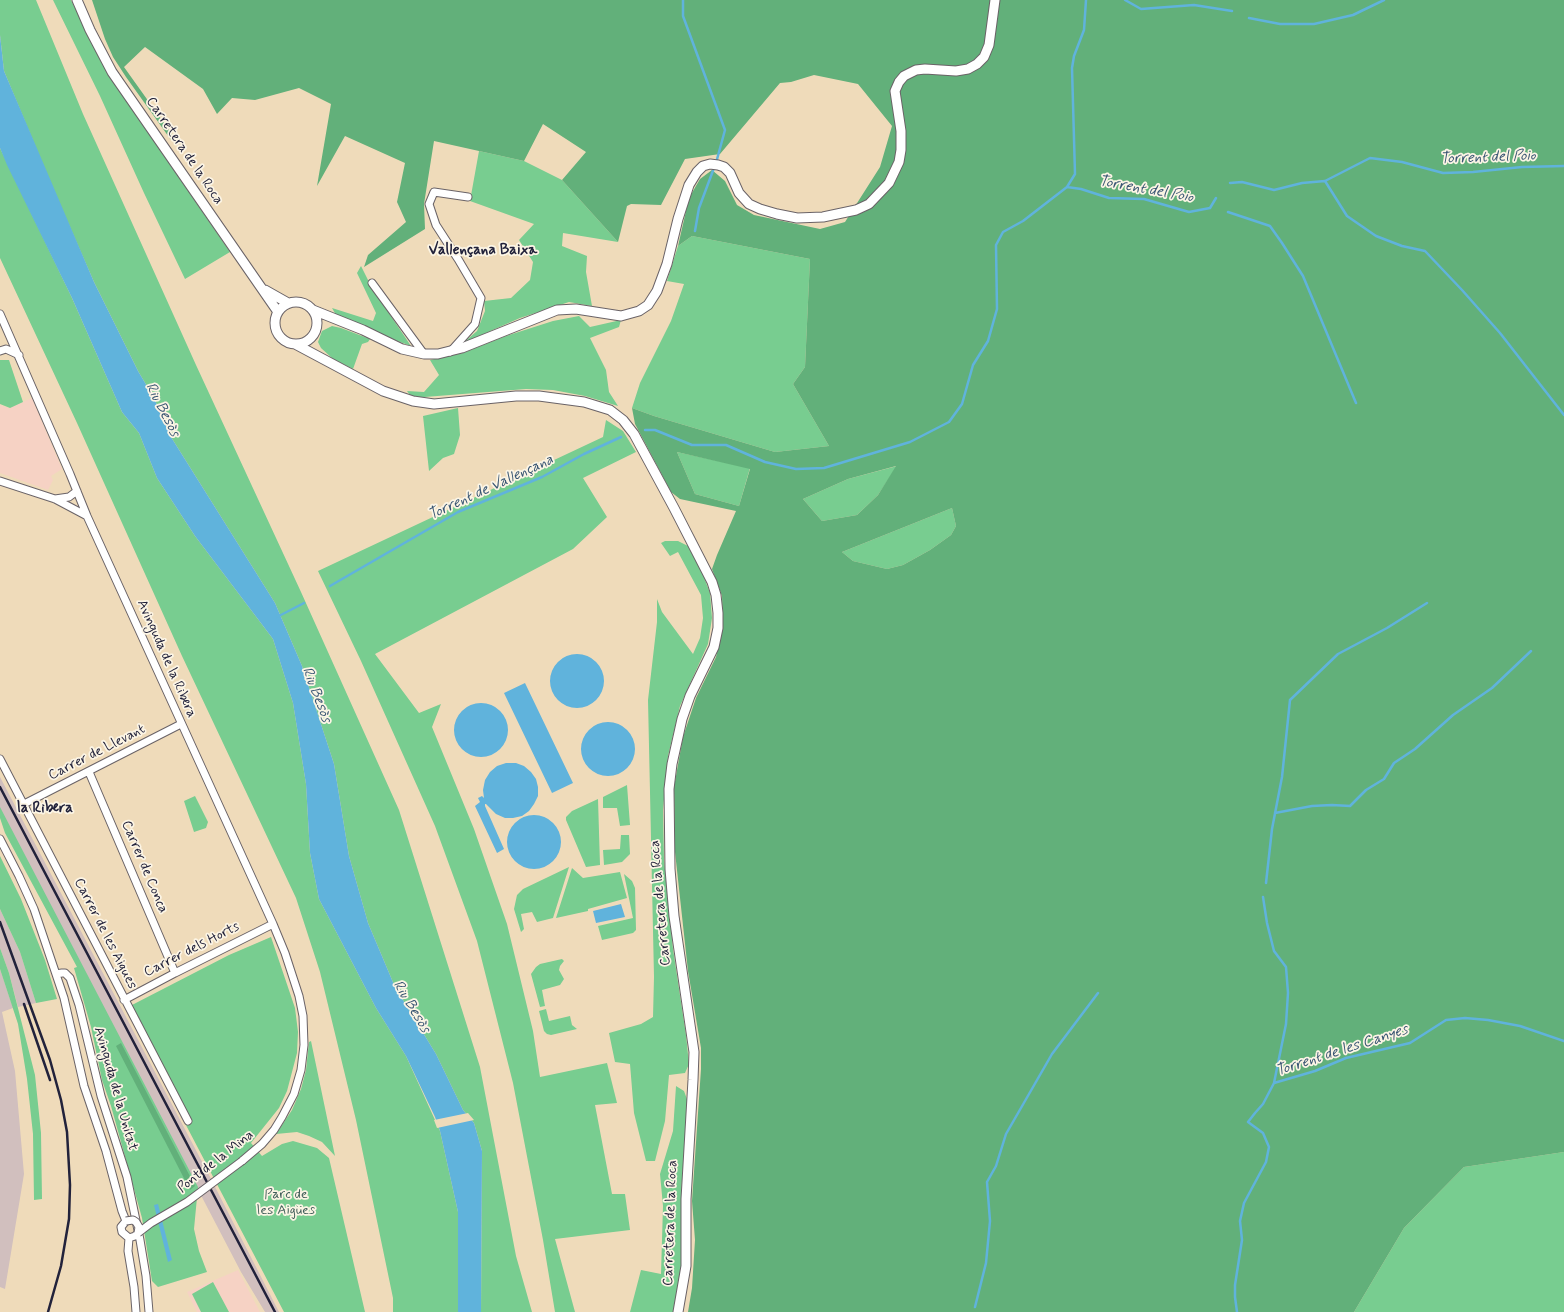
<!DOCTYPE html>
<meta charset="utf-8">
<style>
body{margin:0}
canvas{display:block;background:#efdbba}
</style>
<canvas width="1564" height="1312"></canvas>
<script>
const c = document.querySelector('canvas').getContext('2d');
c.lineJoin = 'round';
function fillPath(path, color) { c.fillStyle = color; c.fill(path, 'evenodd'); }
const shape = rows => new Path2D(rows.map(r => 'M' + r).join(''));
function strokePath(path, color, width, dash) { c.strokeStyle = color; c.lineWidth = width; c.lineCap = dash ? 'butt' : 'round'; c.setLineDash(dash || []); c.stroke(path); }
function write(font, color, halo, rows, align = 'center') {
  c.font = font + ' Mynerve,sans-serif'; c.lineWidth = 3.5; c.setLineDash([]); c.textBaseline = 'middle'; c.strokeStyle = halo; c.fillStyle = color; for (const [text, x, y, turn = 0] of rows) {
    c.save(); c.translate(x, y); c.rotate((+turn || 0) * Math.PI / 180); c.textAlign = isNaN(turn) ? turn : align; if (halo) c.strokeText(text, 0, 0); c.fillText(text, 0, 0); c.restore();
  }
}
const built = shape([
 [32,398,62,469,51,476,53,480,48,490,0,473,0,405,9,408],
 [238,1270,260,1312,197,1312,187,1292]
]);
const industrial = shape([
 [0,777,209,1175,279,1312,265,1312,241,1272,0,810],
 [0,909,20,952,36,1003,18,1007,9,973,0,948],
 [0,969,13,1008,2,1012,15,1071,24,1174,5,1289,0,1287]
]);
const green = shape([
 [0,0,36,0,83,114,196,365,301,592,399,810,480,1067,516,1256,532,1312,481,1312,482,1151,474,1123,463,1110,436,1054,395,987,368,923,349,856,334,764,302,666,275,603,171,437,154,398,138,371,94,282,52,186,4,71,0,35],
 [53,0,71,0,108,74,230,252,185,279,144,193,100,96],
 [0,148,72,298,122,412,139,433,157,478,195,536,273,639,293,703,306,784,310,853,319,899,376,1008,406,1056,440,1131,458,1212,458,1312,393,1312,393,1298,356,1120,320,972,296,898,182,656,77,423,0,258],
 [479,151,524,161,562,180,618,242,563,233,562,246,587,256,586,272,592,306,569,302,520,318,463,343,477,331,485,311,484,301,511,298,530,280,533,262,519,240,534,224,470,201],
 [692,236,810,259,805,367,793,384,829,446,775,452,654,416,632,408,640,383,671,321,684,284,667,281,678,246],
 [361,266,372,288,411,346,389,338,336,315,332,308,373,321,376,313,357,273],
 [579,316,590,327,621,320,619,327,590,338,606,370,609,392,618,406,585,396,553,390,526,389,412,398,407,391,424,392,439,375,430,360,463,353,506,336,553,321],
 [332,326,341,328,370,339,368,342,362,344,353,369,333,359,321,348,318,342,322,331],
 [0,360,9,360,23,402,10,408,0,404],
 [458,408,460,435,454,454,443,458,429,471,423,416],
 [606,420,623,431,636,452,583,478,607,517,573,549,375,654,419,713,441,704,432,727,474,829,507,924,533,1031,540,1077,607,1063,617,1103,595,1105,612,1194,625,1194,630,1230,555,1239,575,1312,555,1312,543,1240,513,1083,477,941,435,826,361,661,318,571,603,437],
 [677,452,750,468,739,506,695,494],
 [897,466,878,495,857,515,822,521,803,499,848,479],
 [952,508,956,526,951,535,930,550,903,565,887,569,853,561,842,552],
 [665,541,678,541,688,546,702,572,710,593,712,618,708,644,680,706,668,756,663,810,664,860,673,949,686,1035,689,1064,685,1073,669,1075,665,1121,655,1161,646,1161,634,1113,630,1064,615,1062,609,1033,641,1024,653,1017,654,977,648,700,657,622,657,599,662,612,693,654,700,638,703,618,701,595,678,552,670,556,661,543],
 [627,785,630,825,620,826,617,808,603,808,603,797],
 [195,796,208,822,206,828,194,832,184,801],
 [598,799,600,865,586,867,566,820,566,817,572,811],
 [0,807,198,1187,194,1229,199,1251,207,1272,158,1287,152,1281,142,1218,111,1106,102,1080,91,1027,74,968,77,967,5,833,0,818],
 [621,835,629,835,630,854,622,862,604,865,603,850,620,849],
 [0,856,21,899,45,960,57,999,36,1003,20,952,0,909],
 [569,867,553,918,537,922,532,912,521,914,524,929,521,932,514,909,517,895,523,889],
 [572,868,583,878,620,872,627,898,588,909,588,911,556,918],
 [624,874,632,881,635,888,636,930,633,933,602,940,598,926,633,918],
 [271,937,295,1008,298,1032,297,1053,287,1091,279,1108,251,1143,262,1156,282,1144,293,1141,317,1148,329,1158,365,1312,284,1312,166,1087,174,1087,132,1005,229,955],
 [0,948,9,973,35,1075,41,1133,42,1199,34,1200,33,1134,27,1079,18,1024,0,969],
 [562,959,564,961,560,966,559,970,564,979,560,985,542,990,545,1006,540,1007,531,974,536,967,540,964],
 [546,1009,549,1021,570,1016,572,1025,577,1029,551,1035,547,1034,544,1031,539,1011],
 [311,1041,335,1156,322,1142,309,1136,297,1132,276,1134,292,1110,301,1089,306,1070,309,1042],
 [676,1086,684,1091,688,1102,681,1193,682,1267,673,1312,630,1312,641,1270,661,1274,663,1206,660,1174,673,1131],
 [1564,1152,1564,1312,1354,1312,1404,1228,1464,1167],
 [213,1282,229,1312,201,1312,192,1294]
]);
const forest = shape([
 [92,0,1564,0,1564,1152,1464,1167,1404,1228,1354,1312,688,1312,692,1288,695,1240,692,1201,701,1069,701,1048,688,971,675,852,674,787,683,737,696,698,716,657,723,628,722,596,712,569,717,555,736,511,680,499,671,492,635,424,632,408,654,416,775,452,829,446,793,384,805,367,810,259,692,236,678,246,689,198,700,179,712,170,725,181,737,205,754,215,820,229,845,222,880,167,892,126,858,84,814,75,791,82,780,83,720,154,685,159,661,205,631,204,627,206,618,242,562,180,586,152,543,124,524,161,434,141,424,204,425,229,364,267,368,255,406,222,397,202,405,163,345,136,317,186,331,104,299,88,255,100,232,98,217,114,203,89,145,47,124,67,174,137,171,140,126,77,113,57,105,39],
 [677,452,750,469,739,506,695,494],
 [896,466,878,495,857,515,822,521,803,499,848,479],
 [952,508,956,526,951,535,930,550,903,565,887,569,853,561,842,552],
 [121,1043,195,1186,190,1190,116,1046]
]);
const water = shape([
 [0,35,4,71,94,282,138,371,154,398,171,437,275,603,302,666,334,764,349,856,368,923,395,987,436,1054,463,1110,474,1123,482,1151,481,1312,458,1312,458,1212,440,1131,435,1117,406,1056,376,1008,319,899,310,853,306,784,293,703,273,639,195,536,157,478,139,433,122,412,72,298,7,165,0,148],
 '550 681a27 27 0 1 1 54 0a27 27 0 1 1-54 0Z',
 [525,683,573,783,552,793,504,693],
 '454 730a27 27 0 1 1 54 0a27 27 0 1 1-54 0Z',
 '581 749a27 27 0 1 1 54 0a27 27 0 1 1-54 0Z',
 [506,763,516,763,524,766,531,772,536,779,538,787,538,796,534,804,529,811,522,816,513,818,505,818,496,814,486,804,485,804,485,806,504,849,497,853,475,806,480,802,478,798,482,796,484,798,483,790,485,780,490,772,497,766],
 '507 842a27 27 0 1 1 54 0a27 27 0 1 1-54 0Z',
 [621,904,625,917,596,923,593,911],
 [158,1204,172,1260,168,1262,154,1205]
]);
const pier = shape([
 [468,1113,474,1120,437,1128,434,1120]
]);
const stream = shape([
 [683,0,683,16,725,130,716,163],
 [1125,0,1141,9,1194,5,1232,11],
 [1249,18,1280,24,1314,24,1353,15,1384,0],
 [1325,181,1347,216,1376,236,1402,246,1425,251,1462,290,1500,333,1564,415],
 [1230,183,1242,182,1274,190,1302,183,1325,181,1370,158,1402,162,1443,173,1473,172,1522,167,1564,166],
 [1067,187,1081,189,1109,198,1144,199,1189,212,1210,208,1216,198],
 [1228,212,1270,226,1282,243,1303,276,1356,403],
 [695,231,699,208,714,168],
 [645,430,655,430,692,445,726,445,765,462,796,469,824,468,910,442,949,422,962,404,973,365,988,341,997,309,996,245,1003,232,1023,221,1067,187,1075,174,1072,68,1074,56,1084,30,1086,0],
 [330,586,458,512,542,477,584,454,621,437],
 [277,617,304,603],
 [1275,813,1312,806,1332,805,1350,806,1366,790,1384,779,1394,763,1415,749,1453,715,1492,688,1531,651],
 [1266,883,1272,829,1282,777,1290,700,1338,654,1387,628,1427,603],
 [1263,897,1267,923,1274,951,1286,967,1288,993,1286,1024,1274,1083],
 [975,1307,986,1263,990,1221,987,1182,996,1166,1006,1134,1052,1054,1098,993],
 [1237,1312,1235,1297,1235,1285,1242,1240,1240,1221,1244,1203,1266,1162,1269,1147,1263,1133,1248,1122,1255,1113,1263,1104,1274,1083,1315,1071,1346,1058,1410,1043,1446,1020,1465,1018,1488,1020,1520,1026,1564,1041]
]);
const minor = shape([
 [372,283,424,354],
 [0,314,70,474,87,516,273,924,285,953,299,996,303,1016,304,1045,301,1070,294,1094,282,1117,274,1130,262,1144,242,1161],
 [0,351,6,349,19,355],
 [450,352,475,324,481,298,458,259,436,225,429,204,434,192,468,197],
 [0,481,55,499,87,516],
 [55,499,69,497,77,491],
 [0,759,188,1121],
 [89,772,175,973],
 [24,804,181,724],
 [0,839,19,876,34,909,64,998,84,1086,106,1151,122,1211,126,1221,121,1227,122,1232,129,1238,135,1236,138,1233],
 [56,974,62,973,65,973,70,978,79,1005,101,1096,127,1177,140,1240,146,1276,149,1312],
 [124,1000,175,973,273,924],
 [129,1238,128,1251,134,1287,136,1312]
]);
const tertiary = shape([
 [77,0,90,30,112,72,278,312],
 [265,290,288,303],
 '275 323a21 21 0 1 1 42 0a21 21 0 1 1-42 0Z',
 [313,310,363,330,402,349,424,354,438,354,462,348,557,310,576,309,621,316,639,311,648,305,657,291,667,264,678,219,689,185,697,172,703,166,710,164,718,165,724,167,730,173,739,193,749,204,760,209,777,214,797,218,823,217,856,210,869,204,889,183,899,162,901,150,901,131,895,91,899,82,904,76,916,70,925,69,956,71,968,69,977,64,984,57,989,45,995,0],
 [295,344,383,391,413,401,434,404,516,396,539,396,584,402,610,410,623,420,634,434,674,508,712,582,716,595,718,613,718,628,714,647,690,696,682,719,672,764,669,789,670,869,674,916,694,1052,693,1080,686,1199,686,1266,678,1312]
]);
const rail = shape([
 [0,787,275,1312],
 [0,922,50,1060,61,1100,67,1132,70,1185,69,1219,61,1266,48,1312],
 [24,1004,50,1080]
]);
const minorBridge = shape([
 [126,1221,133,1220,136,1222,139,1227,138,1233],
 [138,1233,151,1223,187,1202,242,1161]
]);
const streetNames = [
 ["Carretera de la Roca",184,151,56],
 ["Avinguda de la Ribera",166,659,66],
 ["Carrer de Llevant",97,753,-27],
 ["Carrer de Conca",144,867,67],
 ["Carretera de la Roca",661,903,-95],
 ["Carrer de les Aigues",105,934,63],
 ["Carrer dels Horts",192,950,-27],
 ["Avinguda de la Unitat",115,1089,74],
 ["Pont de la Mina",216,1162,-38],
 ["Carretera de la Roca",671,1223,-88]
];
const parkNames = [
 ["Parc de",286,1195],
 ["les Aigües",286,1211]
];
const waterNames = [
 ["Torrent del Poio",1488,158,-2],
 ["Torrent del Poio",1146,190,10],
 ["Riu Besòs",162,410,63],
 ["Torrent de Vallençana",491,488,-25],
 ["Riu Besòs",316,695,69],
 ["Riu Besòs",411,1007,59],
 ["Torrent de les Canyes",1342,1051,-18]
];
const neighbourhoodNames = [
 ["Vallençana Baixa",483,251],
 ["la Ribera",45,809]
];
fillPath(built, '#f6d2c4');
fillPath(industrial, '#d1bfbe');
fillPath(green, '#78cd90');
fillPath(forest, '#62b07a');
fillPath(water, '#60b3dc');
fillPath(pier, '#efdbba');
strokePath(stream, '#60b3dc', 2.5);
strokePath(minor, '#6a6367', 9);
strokePath(tertiary, '#6a6367', 11);
strokePath(minor, '#fff', 7);
strokePath(tertiary, '#fff', 9);
strokePath(rail, '#22223b', 2.5);
strokePath(minorBridge, '#6a6367', 9, []);
strokePath(minorBridge, '#fff', 7);
write('14px', '#22223b', '#fcf5e5', streetNames);
write('14px', '#405e59', '#fcf5e5', parkNames);
write('italic 15px', '#385573', '#fcf5e5', waterNames);
write('bold 15px', '#22223b', '#fcf5e5', neighbourhoodNames);
</script>
